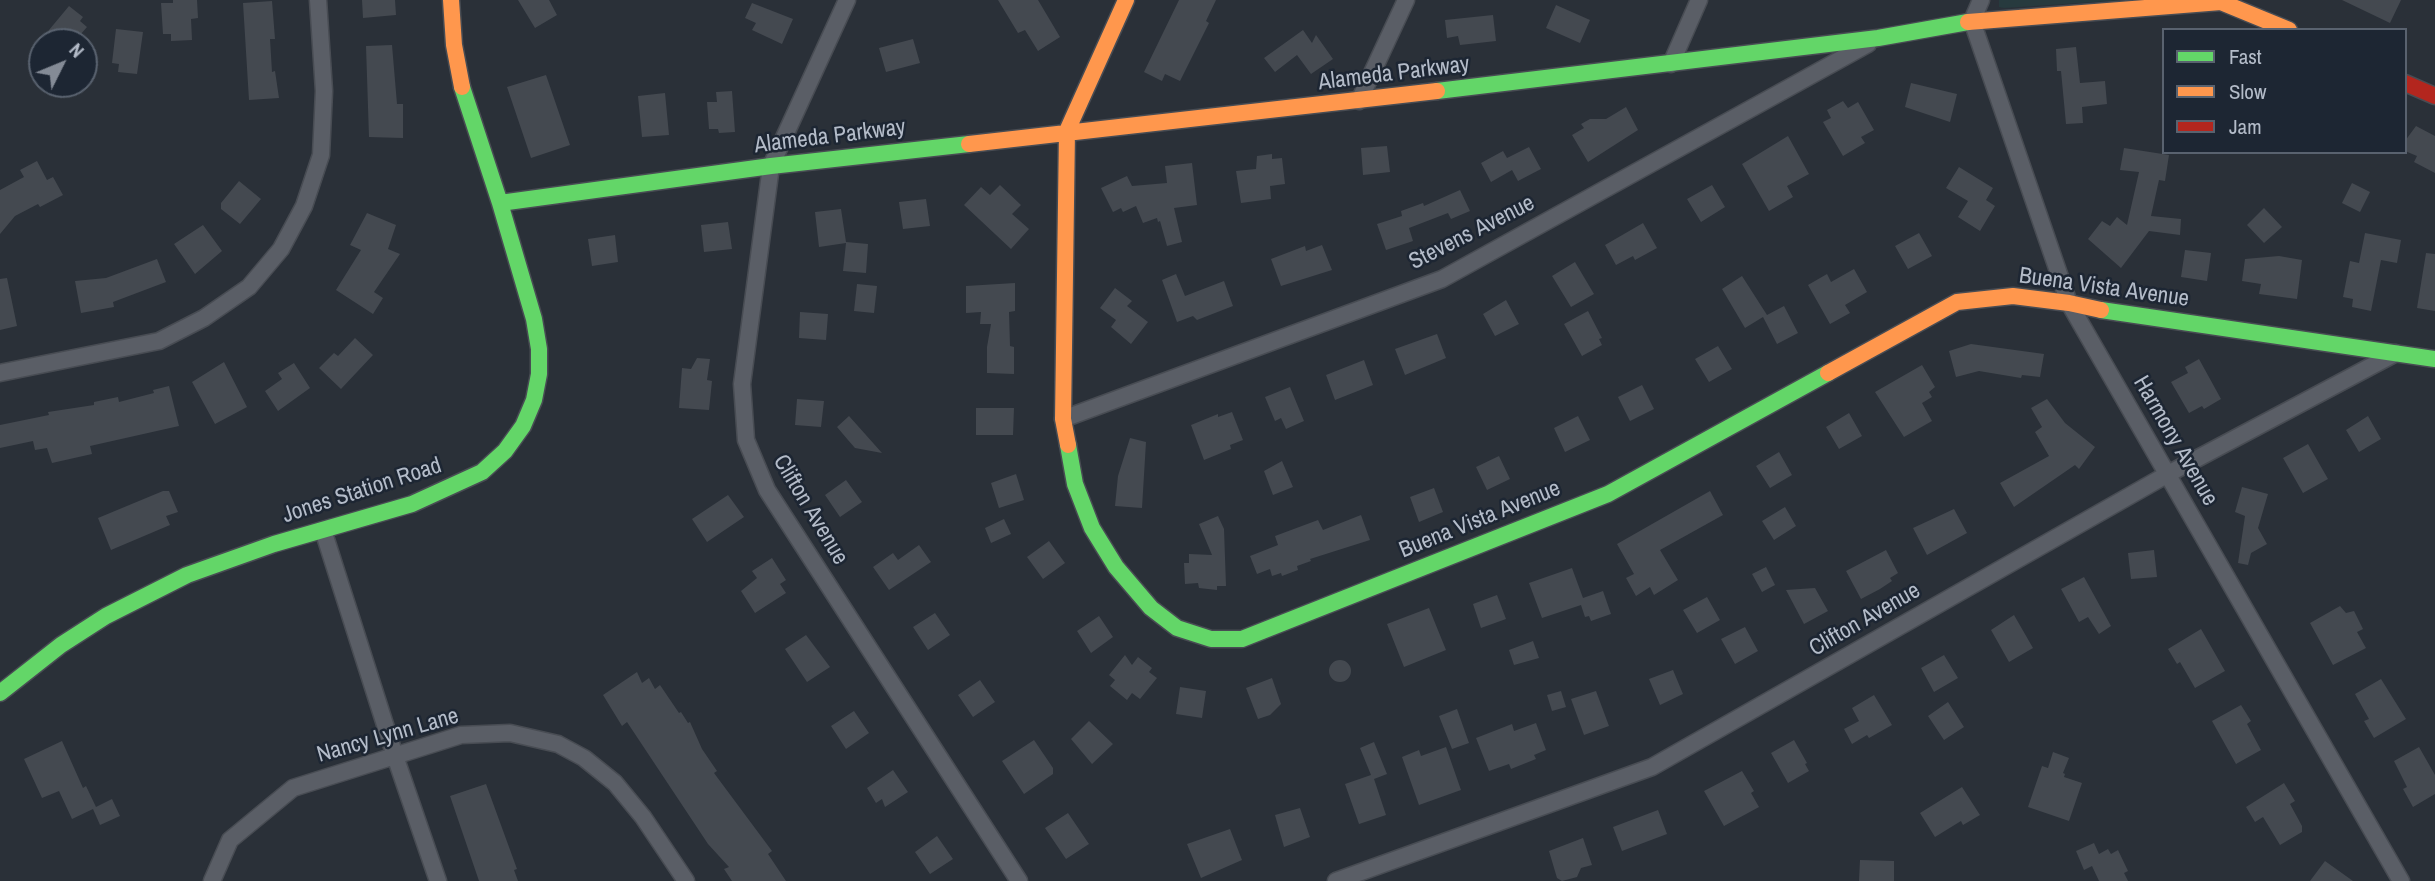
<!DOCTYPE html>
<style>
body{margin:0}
#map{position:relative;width:2435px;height:881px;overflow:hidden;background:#2a3038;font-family:"Archivo Narrow",sans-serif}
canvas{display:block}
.legend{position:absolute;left:2162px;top:28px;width:245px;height:126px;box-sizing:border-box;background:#1d2633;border:2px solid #59626f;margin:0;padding:9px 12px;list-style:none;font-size:21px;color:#b4bcc9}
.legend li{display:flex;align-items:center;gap:14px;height:35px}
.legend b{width:35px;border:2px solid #59626f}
.north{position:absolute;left:28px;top:28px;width:70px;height:70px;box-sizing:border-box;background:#1d2633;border:2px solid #59626f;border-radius:50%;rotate:47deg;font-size:19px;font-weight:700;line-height:28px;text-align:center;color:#b4bcc9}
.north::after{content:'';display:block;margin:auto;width:24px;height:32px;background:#848b96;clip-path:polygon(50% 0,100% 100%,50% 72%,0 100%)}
</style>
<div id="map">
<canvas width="2435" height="881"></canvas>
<ul class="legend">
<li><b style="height:9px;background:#63d668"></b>Fast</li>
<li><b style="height:9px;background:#ff974d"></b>Slow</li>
<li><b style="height:9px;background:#b3261e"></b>Jam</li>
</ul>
<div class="north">N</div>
</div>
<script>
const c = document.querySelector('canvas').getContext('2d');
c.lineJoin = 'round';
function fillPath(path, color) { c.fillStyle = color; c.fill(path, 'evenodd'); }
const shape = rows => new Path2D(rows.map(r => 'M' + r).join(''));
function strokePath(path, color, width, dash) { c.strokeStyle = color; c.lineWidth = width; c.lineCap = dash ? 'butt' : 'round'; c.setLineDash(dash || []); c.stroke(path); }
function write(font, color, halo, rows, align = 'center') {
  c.font = font + ' "Archivo Narrow",sans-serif'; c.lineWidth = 5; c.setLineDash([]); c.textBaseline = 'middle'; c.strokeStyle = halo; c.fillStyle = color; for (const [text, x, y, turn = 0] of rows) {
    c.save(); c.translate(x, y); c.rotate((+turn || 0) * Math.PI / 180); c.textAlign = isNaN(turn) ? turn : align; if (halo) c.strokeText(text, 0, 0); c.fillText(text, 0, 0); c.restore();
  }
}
const green = shape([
 [1999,0,2126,0,2004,8,1999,7]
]);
const building = shape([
 [173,0,197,0,198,18,191,19,192,40,171,41,171,34,163,34,161,3,173,3],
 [362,0,395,0,396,15,363,18],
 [518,0,549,0,557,15,535,28],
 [998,0,1038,0,1060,37,1038,51,1025,30,1018,33],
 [1179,0,1216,0,1206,21,1209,23,1180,81,1165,74,1162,81,1144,72],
 [2342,0,2401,0,2390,23],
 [272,1,275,39,270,39,272,72,275,71,279,98,249,100,243,3],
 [752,3,793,19,782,44,752,30,756,23,745,18],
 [1556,5,1590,20,1580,43,1546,28],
 [69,6,83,17,80,21,87,27,74,42,39,42],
 [1493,15,1496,41,1460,45,1458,36,1447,38,1445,20],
 [116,29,143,32,137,74,118,72,119,64,112,63],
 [1303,30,1312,43,1316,35,1333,59,1311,74,1297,55,1275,72,1264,58],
 [913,39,920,63,886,72,879,48],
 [392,45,397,104,403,104,403,138,369,137,366,46],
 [2076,47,2080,83,2105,81,2107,104,2082,107,2083,123,2066,124,2061,71,2057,71,2056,49],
 [546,75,570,145,531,158,507,87],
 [1911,83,1957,94,1950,122,1905,107],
 [732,91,735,132,719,133,718,129,709,129,707,102,717,102,716,92],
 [665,93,669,135,642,137,638,96],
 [1843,101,1848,108,1858,102,1874,130,1861,137,1865,143,1843,156,1823,122,1831,118,1827,110],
 [1626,107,1638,130,1588,162,1572,135,1584,128,1581,124,1590,119,1606,119],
 [2416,126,2435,136,2435,173,2414,162,2417,156,2405,151,2405,141],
 [1788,136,1809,174,1787,186,1793,197,1769,211,1742,164],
 [1387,146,1390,172,1363,175,1361,148],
 [1529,147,1541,169,1518,181,1512,170,1491,182,1481,163,1503,151,1507,158],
 [2124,148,2169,155,2165,181,2159,180,2151,216,2181,219,2180,235,2149,231,2121,268,2088,239,2102,221,2110,226,2117,217,2127,225,2139,172,2120,170],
 [1272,154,1272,159,1282,158,1285,184,1270,186,1271,199,1241,203,1236,171,1256,169,1257,156],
 [37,161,47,180,53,177,63,195,40,207,38,204,15,216,0,234,0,190,24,177,20,170],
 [1192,163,1197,205,1174,208,1182,242,1167,246,1160,221,1158,222,1157,218,1143,223,1136,206,1123,212,1121,208,1113,212,1101,188,1127,176,1132,186,1167,183,1165,166],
 [1959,167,1993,188,1986,200,1995,206,1980,231,1958,217,1968,201,1946,188],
 [239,181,261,199,240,224,221,209,221,203],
 [2352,183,2370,192,2360,212,2342,203],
 [1000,185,1021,205,1012,214,1029,229,1011,249,964,205,981,187,990,195],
 [1712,185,1725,207,1701,222,1687,199],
 [1460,190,1470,211,1451,219,1448,213,1409,228,1413,241,1386,250,1377,224,1402,216,1401,211,1423,203,1424,206],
 [926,199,930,226,903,229,899,202],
 [2264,208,2282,227,2264,243,2247,225],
 [841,209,846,242,868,244,866,273,843,271,846,243,819,247,815,212],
 [367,213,396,225,388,249,400,254,374,292,383,298,373,314,336,290,361,250,350,245],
 [728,222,732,249,704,252,701,225],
 [1643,223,1657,248,1635,260,1633,256,1616,265,1605,245],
 [203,225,222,251,195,274,174,244],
 [1919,233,1932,256,1908,269,1895,246],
 [2365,233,2401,240,2397,263,2381,260,2371,311,2352,307,2353,299,2343,297,2350,261,2359,263],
 [615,235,618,262,592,266,588,239],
 [1322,245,1332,270,1281,286,1271,259,1305,246,1306,251],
 [2185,250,2211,253,2207,281,2181,277],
 [2426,253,2435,254,2435,311,2417,308],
 [2279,256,2302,260,2297,299,2259,294,2261,284,2242,281,2245,259],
 [157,259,166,282,113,302,114,307,81,313,75,281,106,278],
 [1575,262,1594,294,1571,307,1552,276],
 [1854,269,1867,292,1845,305,1850,313,1830,324,1808,285,1827,274,1831,282],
 [1176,274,1185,296,1224,281,1233,306,1197,320,1193,316,1177,322,1162,280],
 [1742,276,1767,315,1784,306,1798,333,1777,344,1763,317,1745,328,1722,289],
 [7,278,17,326,0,330,0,279],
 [1015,283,1015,311,1009,312,1010,346,1014,347,1014,374,987,373,987,347,991,324,980,324,981,312,966,313,966,286],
 [857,284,877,286,874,313,854,311],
 [1115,288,1132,301,1127,306,1148,322,1131,344,1111,327,1116,320,1100,308],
 [1506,300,1519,324,1495,336,1483,314],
 [1588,311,1602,338,1599,339,1602,345,1582,356,1564,324],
 [800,312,828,314,826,340,799,338],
 [1437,334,1446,358,1405,375,1395,349],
 [355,338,373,355,341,389,319,368,334,353,338,356],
 [1971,344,2044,354,2040,377,2022,375,2021,378,1979,371,1956,377,1949,351],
 [1718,346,1732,369,1709,382,1695,359],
 [697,358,710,359,707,380,712,381,709,410,679,408,682,368,691,369],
 [2199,359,2221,399,2204,409,2202,406,2189,413,2171,382,2188,373,2185,367],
 [1364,360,1373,385,1335,400,1326,375],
 [224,362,247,407,215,424,192,382],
 [294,363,310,388,278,411,265,391,282,379,278,373],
 [1922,365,1935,387,1929,392,1932,397,1922,403,1932,421,1904,437,1875,392],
 [1642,385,1654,409,1630,421,1618,397],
 [169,386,179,426,90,446,92,454,52,463,47,448,35,450,33,441,0,448,0,425,49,415,48,412,94,405,94,402,118,397,119,402,154,393,153,390],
 [1290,387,1304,421,1286,429,1281,418,1275,421,1265,397],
 [797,399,824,401,821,427,795,425],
 [2047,399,2065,423,2095,447,2079,469,2075,465,2014,507,2000,483,2049,456,2035,432,2042,427,2031,408],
 [976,408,1014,408,1013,435,976,435],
 [1232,412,1243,440,1230,445,1231,449,1204,460,1191,425,1218,414,1218,417],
 [1849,413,1862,436,1839,449,1826,427],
 [849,416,882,453,855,448,848,440,837,427],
 [1578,416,1590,440,1565,452,1554,428],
 [2368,416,2381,439,2359,452,2346,430],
 [1130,438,1146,442,1142,508,1115,506,1118,476],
 [2308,444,2328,479,2303,493,2283,458],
 [1779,452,1792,475,1770,488,1756,466],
 [1499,456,1510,479,1487,490,1476,467],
 [1282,461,1293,487,1273,495,1264,471],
 [1016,474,1024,500,999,508,991,483],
 [846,480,862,502,840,517,825,495],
 [2242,487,2268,494,2258,528,2267,544,2251,553,2248,565,2238,563,2245,516,2235,512],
 [1434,488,1443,512,1419,522,1410,497],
 [163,491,169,491,178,512,166,516,170,525,111,550,98,518],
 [1710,491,1723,515,1660,550,1678,580,1654,595,1650,587,1636,596,1626,578,1634,574,1617,544],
 [728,495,744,517,707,542,692,519],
 [1785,507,1796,526,1774,540,1762,521],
 [1954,509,1967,533,1927,555,1913,528],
 [1361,515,1370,540,1310,559,1311,561,1297,566,1298,570,1282,576,1281,573,1272,576,1270,569,1257,574,1250,556,1278,545,1275,536,1318,520,1323,530],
 [1218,516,1224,529,1226,586,1217,586,1217,590,1199,588,1198,583,1185,584,1184,563,1189,563,1189,554,1212,555,1199,524],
 [1004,519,1011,534,991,543,985,528],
 [1049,541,1065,563,1043,579,1027,557],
 [919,545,931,562,889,590,873,567,893,553,898,560],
 [1886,550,1898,573,1890,578,1892,581,1880,589,1861,599,1846,571],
 [2154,550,2157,577,2131,579,2128,553],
 [772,558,786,580,780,584,786,593,755,613,741,591,757,578,752,571],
 [1766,567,1775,585,1762,592,1752,574],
 [1572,568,1583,598,1603,591,1611,614,1591,621,1589,616,1585,617,1581,605,1542,618,1529,583],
 [2084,577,2111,626,2099,634,2088,617,2079,622,2061,589],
 [1815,588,1828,611,1804,624,1786,590],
 [1497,595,1506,619,1481,628,1473,604],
 [1707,597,1720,620,1697,633,1683,610],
 [2340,606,2346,613,2354,611,2363,629,2357,632,2366,648,2333,665,2310,623],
 [1429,608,1446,650,1404,667,1387,624],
 [935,613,950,635,928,650,913,627],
 [2014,615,2033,648,2009,662,1991,630],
 [1099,616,1113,637,1091,653,1077,631],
 [1745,627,1758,651,1735,664,1721,639],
 [2201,629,2225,671,2195,688,2180,662,2177,664,2168,649],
 [806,635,830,667,807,682,785,649],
 [1533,641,1539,658,1514,665,1509,650],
 [1125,655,1132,665,1138,657,1152,668,1149,672,1157,678,1140,699,1132,693,1127,700,1110,686,1115,680,1109,675],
 [1944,655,1958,678,1934,692,1921,668],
 '1329 671a11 11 0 1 1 22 0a11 11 0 1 1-22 0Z',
 [1673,670,1683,694,1660,705,1649,679],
 [637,672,642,683,649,678,655,689,660,685,679,713,681,712,688,723,690,722,702,749,717,771,714,773,772,851,768,854,786,881,732,881,724,869,729,867,708,844,627,722,622,726,603,695],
 [1272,678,1281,704,1270,715,1258,719,1246,688],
 [2381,679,2406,719,2374,738,2364,721,2369,719,2355,694],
 [980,680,995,702,973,717,958,695],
 [1180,687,1206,691,1202,718,1176,714],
 [1561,691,1566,707,1552,711,1547,695],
 [1596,691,1609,726,1584,735,1571,699],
 [1874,695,1892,725,1869,738,1867,735,1852,744,1844,729,1859,721,1852,708],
 [1948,702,1964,727,1944,740,1928,716],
 [2241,705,2251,721,2247,724,2261,750,2236,764,2212,721],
 [1457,709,1469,743,1452,749,1439,716],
 [854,711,869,733,846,749,831,726],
 [1089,721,1113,744,1092,764,1071,739],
 [1536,723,1546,750,1534,755,1536,759,1511,769,1509,764,1489,771,1476,738,1512,724,1514,731],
 [1034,740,1053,768,1053,774,1024,794,1002,761],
 [1794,740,1807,763,1805,764,1809,771,1788,783,1771,753],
 [62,741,83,788,86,786,96,807,112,799,120,816,100,825,93,809,72,819,59,791,42,798,24,759],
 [1374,742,1387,774,1374,779,1386,815,1359,824,1345,784,1371,775,1360,748],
 [1446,747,1461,790,1419,805,1402,757,1419,750,1421,756],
 [2419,747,2435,775,2435,794,2413,807,2403,789,2407,787,2394,761],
 [2053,752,2069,758,2063,773,2065,774,2064,777,2082,783,2069,821,2028,807,2042,766,2048,768],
 [893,770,908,792,885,807,882,799,876,803,867,788],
 [1742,771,1754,791,1751,793,1759,807,1724,826,1704,791],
 [2284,783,2295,801,2290,804,2302,826,2302,832,2280,845,2263,817,2255,822,2246,807],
 [486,784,517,869,514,870,518,881,479,881,450,796],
 [1962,787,1980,815,1963,825,1961,821,1935,837,1920,813],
 [1300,808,1310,837,1284,847,1275,815],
 [1658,810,1667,834,1622,851,1613,827],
 [1068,813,1089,844,1066,859,1045,828],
 [1230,829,1242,860,1201,878,1187,844],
 [937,836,953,859,930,874,915,852],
 [1583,838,1592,865,1581,868,1577,877,1562,881,1557,878,1549,851],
 [2094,843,2099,854,2108,849,2111,854,2118,850,2128,871,2124,873,2128,881,2099,881,2092,866,2084,870,2076,851],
 [1860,860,1894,861,1894,881,1859,881],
 [2325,861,2353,881,2310,881]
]);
const street = shape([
 [847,0,771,166,742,384,746,440,767,490,1019,881],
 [1981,0,1972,21,2069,303,2401,881],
 [1671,64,1699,0],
 [1359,101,1406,0],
 [0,373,159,341,204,318,249,287,281,249,304,206,321,155,324,91,318,0],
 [1063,419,1442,279,1868,44],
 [323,530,395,756,438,881],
 [212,881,230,840,293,788,461,735,510,733,558,744,584,758,615,783,643,817,686,881],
 [1336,881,1652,767,2168,474,2396,353]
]);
const fast = shape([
 [1437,91,1878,38,1968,22],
 [500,203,771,166,969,144],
 [2101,310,2435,359],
 [1068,445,1075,484,1092,528,1116,567,1151,608,1177,628,1211,639,1242,639,1608,494,1828,373],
 [0,693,61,645,106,616,187,575,274,544,412,504,482,472,505,451,523,426,534,400,539,374,539,349,534,319,500,203,462,87]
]);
const slow = shape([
 [451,0,454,45,462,87],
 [1968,22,2221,2,2289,30],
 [969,144,1437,91],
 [1828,373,1957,302,2013,296,2069,303,2101,310],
 [1068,445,1063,419,1067,131,1126,0]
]);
const jam = shape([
 [2405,83,2435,96]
]);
const streetNames = [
 ["Alameda Parkway",1394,74,-7],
 ["Alameda Parkway",830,137,-7],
 ["Stevens Avenue",1472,233,-27],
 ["Buena Vista Avenue",2104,288,8],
 ["Harmony Avenue",2175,441,60],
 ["Jones Station Road",362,491,-18],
 ["Clifton Avenue",810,510,59],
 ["Buena Vista Avenue",1480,520,-22],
 ["Clifton Avenue",1865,620,-30],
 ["Nancy Lynn Lane",388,736,-16]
];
fillPath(green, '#273a3e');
fillPath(building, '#444950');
strokePath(street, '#484c53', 19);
strokePath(fast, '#484c53', 19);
strokePath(slow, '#484c53', 19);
strokePath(jam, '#484c53', 19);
strokePath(street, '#5a5e66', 16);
strokePath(fast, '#63d668', 16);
strokePath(slow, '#ff974d', 16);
strokePath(jam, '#b3261e', 16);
write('23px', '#b4bcc9', '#1d2633', streetNames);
</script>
